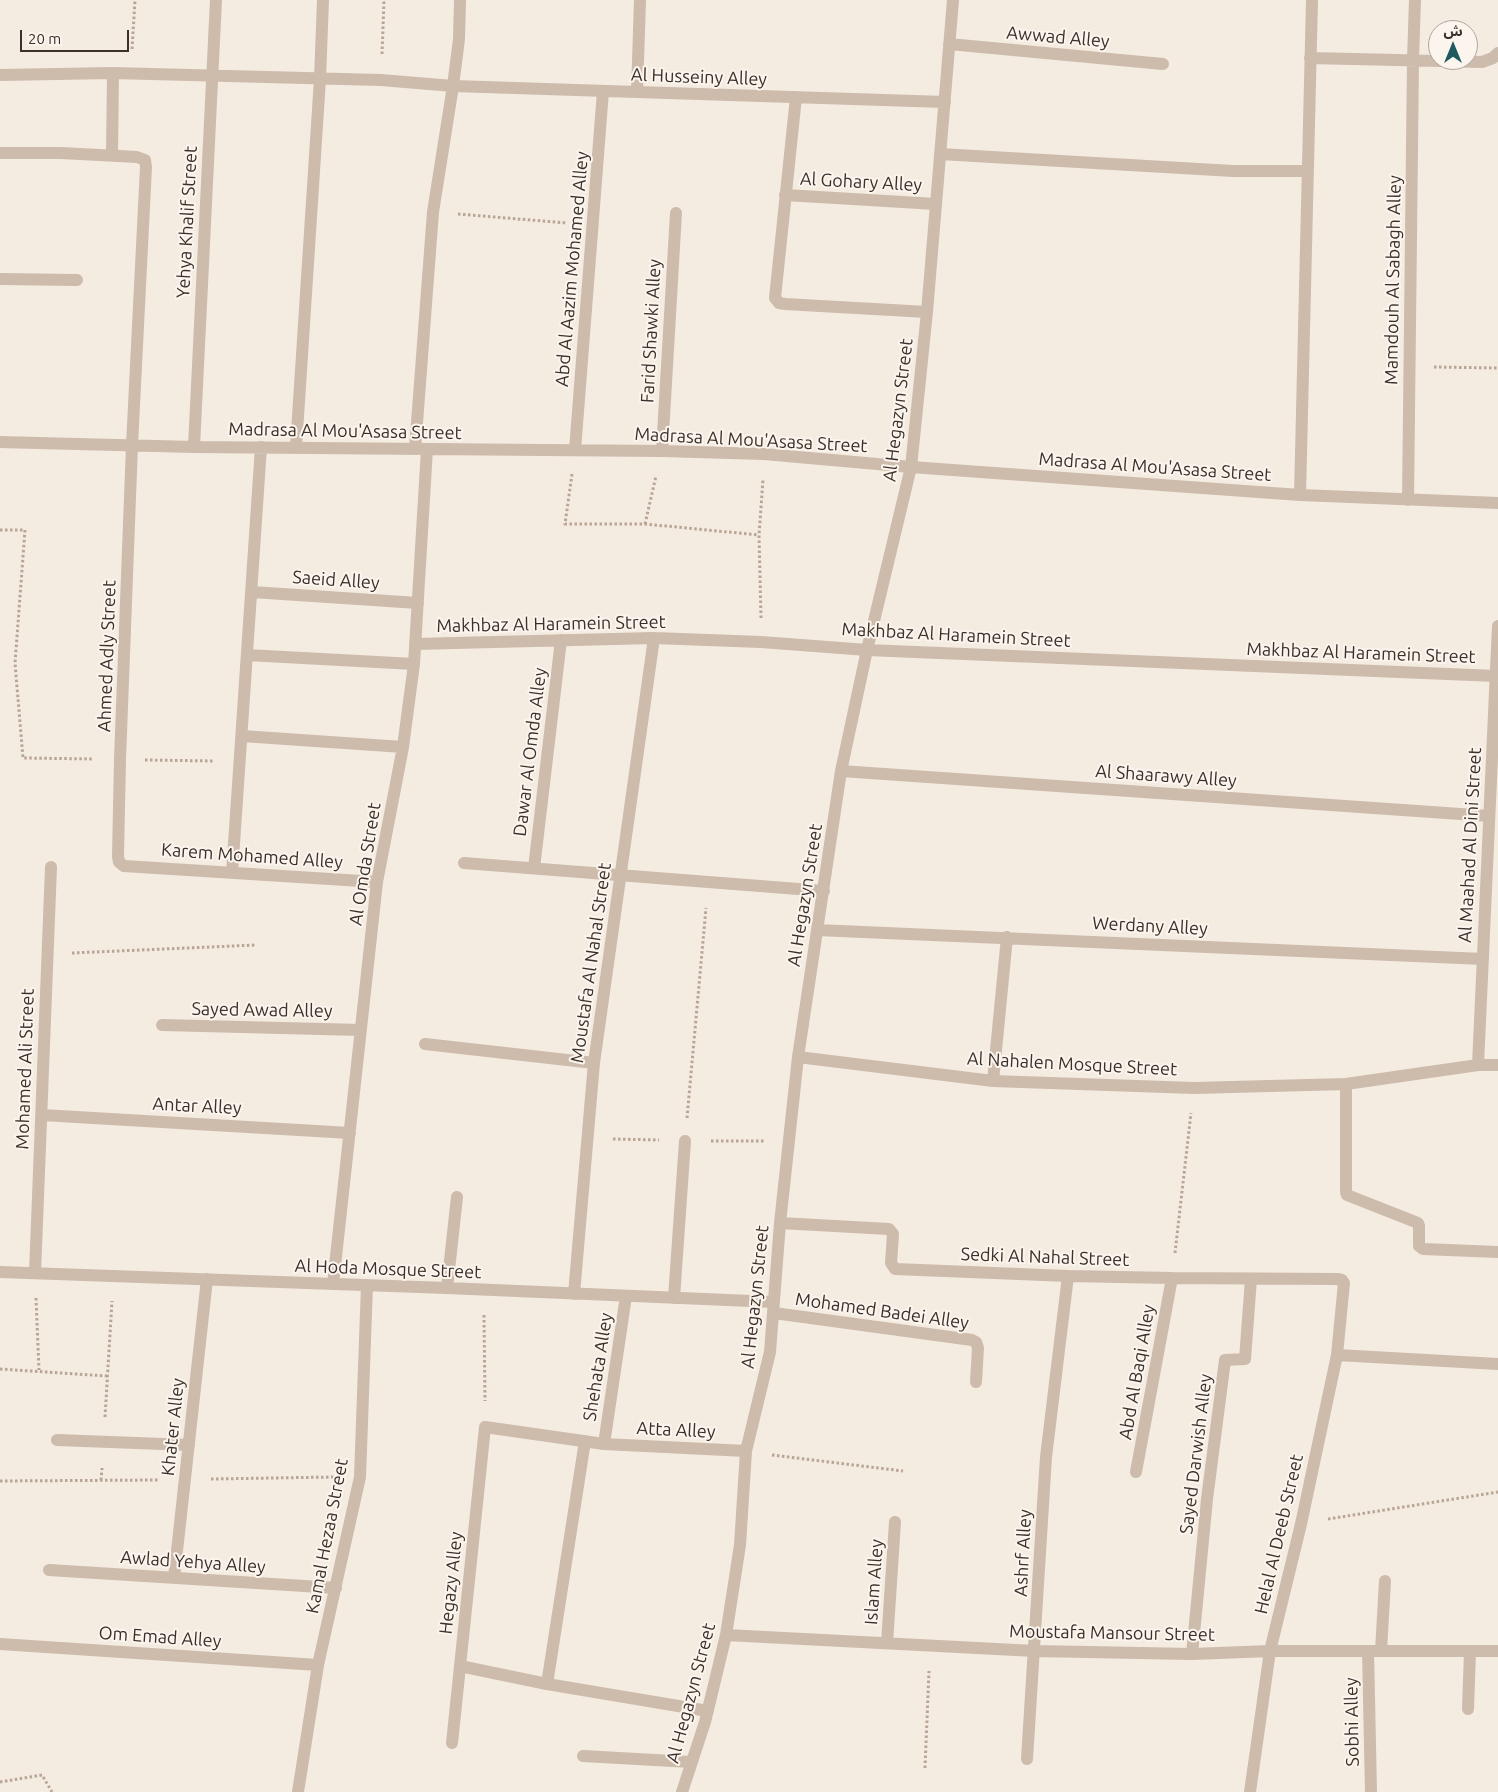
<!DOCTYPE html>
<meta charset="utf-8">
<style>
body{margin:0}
#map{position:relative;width:1498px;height:1792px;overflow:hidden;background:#f4ebe1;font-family:Ubuntu,"Noto Sans Arabic",sans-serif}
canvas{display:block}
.north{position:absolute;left:1428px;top:20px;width:50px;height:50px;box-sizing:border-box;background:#fbf5ee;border:1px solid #aea6a0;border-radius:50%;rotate:0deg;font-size:14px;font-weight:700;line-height:20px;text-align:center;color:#3b302b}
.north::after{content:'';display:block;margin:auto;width:18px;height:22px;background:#1f5a5e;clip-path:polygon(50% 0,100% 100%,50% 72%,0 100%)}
.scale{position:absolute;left:20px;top:30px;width:109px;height:22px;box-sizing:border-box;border:2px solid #3b302b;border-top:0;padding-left:6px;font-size:15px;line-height:18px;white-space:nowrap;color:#3b302b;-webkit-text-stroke:4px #fbf5ee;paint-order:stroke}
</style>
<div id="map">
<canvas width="1498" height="1792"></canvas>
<div class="north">ش</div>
<div class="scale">20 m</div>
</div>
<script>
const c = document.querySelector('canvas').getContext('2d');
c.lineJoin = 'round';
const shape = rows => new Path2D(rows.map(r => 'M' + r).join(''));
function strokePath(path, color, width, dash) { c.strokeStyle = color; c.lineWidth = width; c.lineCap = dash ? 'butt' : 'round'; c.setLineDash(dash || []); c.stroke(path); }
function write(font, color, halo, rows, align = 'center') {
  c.font = font + ' Ubuntu,sans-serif'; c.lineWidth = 4; c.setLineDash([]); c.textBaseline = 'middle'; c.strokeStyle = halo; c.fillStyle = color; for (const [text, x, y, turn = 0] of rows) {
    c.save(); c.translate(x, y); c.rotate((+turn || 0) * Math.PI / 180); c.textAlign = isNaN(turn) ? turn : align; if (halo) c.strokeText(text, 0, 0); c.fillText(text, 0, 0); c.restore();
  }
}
const path = shape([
 [132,49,135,0],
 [382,54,384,0],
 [458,214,567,223],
 [1434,367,1498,368],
 [572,474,565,524,645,524,759,535],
 [645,524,656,476],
 [0,530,25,530,15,663,23,758,94,759],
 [761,618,759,535,763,480],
 [145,760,214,761],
 [72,953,256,945],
 [687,1118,706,908],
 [613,1139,659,1140],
 [711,1141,764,1141],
 [1175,1253,1191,1113],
 [36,1298,39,1370],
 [484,1315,485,1401],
 [0,1369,107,1376],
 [105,1417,112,1301],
 [772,1455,903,1471],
 [211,1479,334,1477],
 [101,1480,102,1468],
 [0,1481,159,1480],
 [1328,1519,1498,1492],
 [925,1768,929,1671],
 [0,1782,42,1775,52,1792]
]);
const street = shape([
 [949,44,1163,64],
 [1310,58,1482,62,1493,58,1498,53],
 [0,75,113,73,381,80,453,86,945,102],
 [637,92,640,0],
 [796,97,775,298,779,303,785,304,927,312],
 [0,153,61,153,137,157,145,160,146,167,132,445,120,759,118,857,119,862,124,866,377,882],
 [940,154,1233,171,1306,171],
 [112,155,113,73],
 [785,195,936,204],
 [0,279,77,280],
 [0,442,194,447,662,451,764,454,911,467,1300,495,1498,503],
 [194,447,216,0],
 [296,447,320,79,323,0],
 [415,449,433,212,453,86,459,39,460,0],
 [575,450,603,91],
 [662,451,676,213],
 [1300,495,1312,0],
 [1408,500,1413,60,1415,0],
 [252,592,418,603],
 [415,644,654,638,761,642,867,650,1496,676],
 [247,655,414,664],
 [242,736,403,747],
 [841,771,1489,816],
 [464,863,824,891],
 [534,868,561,640],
 [232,873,261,447],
 [817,930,1483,959],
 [162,1025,361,1030],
 [425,1044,594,1063],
 [798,1057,993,1081,1194,1088,1346,1084,1478,1065,1498,1065],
 [1478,1065,1498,626],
 [993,1081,1007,937],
 [1346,1084,1346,1192,1347,1195,1418,1223,1419,1226,1419,1246,1423,1249,1498,1252],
 [42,1115,350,1133],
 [780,1223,889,1229,893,1234,891,1263,895,1269,1068,1276,1172,1278,1337,1279,1342,1280,1344,1283,1337,1355,1301,1524,1270,1651,1250,1792],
 [0,1272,447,1288,774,1302],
 [35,1273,51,867],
 [333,1284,377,882,403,747,414,664,427,449],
 [447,1288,457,1197],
 [574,1294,594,1063,654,638],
 [674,1298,685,1141],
 [774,1313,972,1340,976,1342,978,1348,976,1382],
 [1337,1355,1498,1364],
 [57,1440,189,1445],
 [604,1444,626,1296],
 [1136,1472,1172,1278],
 [49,1570,336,1588],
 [174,1578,207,1279],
 [726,1635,1035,1651,1192,1654,1270,1651,1498,1651],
 [887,1643,895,1522],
 [0,1644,318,1665],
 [1368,1651,1371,1792],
 [1381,1651,1385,1581],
 [1192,1654,1207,1499,1225,1360,1245,1359,1251,1279],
 [460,1666,547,1684,708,1711],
 [547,1684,585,1441],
 [1468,1709,1470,1651],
 [452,1743,485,1427,604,1444,746,1451],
 [583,1756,691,1762],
 [1027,1759,1046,1457,1068,1276],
 [298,1792,318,1665,360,1477,367,1285],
 [682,1792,705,1722,726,1635,740,1545,746,1451,770,1352,780,1223,798,1057,841,771,867,650,911,467,927,312,953,0]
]);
const streetNames = [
 ["Awwad Alley",1058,37,5],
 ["Al Husseiny Alley",699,77,2],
 ["Al Gohary Alley",861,182,3],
 ["Yehya Khalif Street",187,222,-87],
 ["Abd Al Aazim Mohamed Alley",572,269,-85],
 ["Mamdouh Al Sabagh Alley",1393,280,-89],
 ["Farid Shawki Alley",651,331,-87],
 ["Al Hegazyn Street",898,410,-83],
 ["Madrasa Al Mou'Asasa Street",345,431,1],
 ["Madrasa Al Mou'Asasa Street",751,440,3],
 ["Madrasa Al Mou'Asasa Street",1155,467,4],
 ["Saeid Alley",336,580,4],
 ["Makhbaz Al Haramein Street",551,624,-1],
 ["Makhbaz Al Haramein Street",956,635,3],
 ["Makhbaz Al Haramein Street",1361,653,2],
 ["Ahmed Adly Street",107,656,-88],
 ["Dawar Al Omda Alley",530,752,-83],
 ["Al Shaarawy Alley",1166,776,4],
 ["Al Maahad Al Dini Street",1470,845,-87],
 ["Karem Mohamed Alley",252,856,4],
 ["Al Omda Street",365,864,-81],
 ["Al Hegazyn Street",805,895,-81],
 ["Werdany Alley",1150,926,3],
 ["Moustafa Al Nahal Street",591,963,-82],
 ["Sayed Awad Alley",262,1010,1],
 ["Al Nahalen Mosque Street",1072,1064,3],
 ["Mohamed Ali Street",25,1069,-88],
 ["Antar Alley",197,1106,3],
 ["Sedki Al Nahal Street",1045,1257,2],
 ["Al Hoda Mosque Street",388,1269,2],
 ["Al Hegazyn Street",755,1297,-84],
 ["Mohamed Badei Alley",882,1311,8],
 ["Shehata Alley",598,1367,-81],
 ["Abd Al Baqi Alley",1137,1372,-80],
 ["Khater Alley",173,1427,-84],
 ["Atta Alley",676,1430,3],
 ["Sayed Darwish Alley",1196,1454,-83],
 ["Helal Al Deeb Street",1279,1534,-77],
 ["Kamal Hezaa Street",327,1536,-79],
 ["Ashrf Alley",1023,1553,-87],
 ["Awlad Yehya Alley",193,1562,4],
 ["Islam Alley",874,1582,-86],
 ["Hegazy Alley",451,1583,-84],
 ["Moustafa Mansour Street",1112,1633,1],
 ["Om Emad Alley",160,1637,4],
 ["Al Hegazyn Street",691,1693,-75],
 ["Sobhi Alley",1352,1722,-91]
];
strokePath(path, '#b9a596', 3, [2.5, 2.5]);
strokePath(street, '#cdbbac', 12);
write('18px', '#3b302b', '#fbf5ee', streetNames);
</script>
